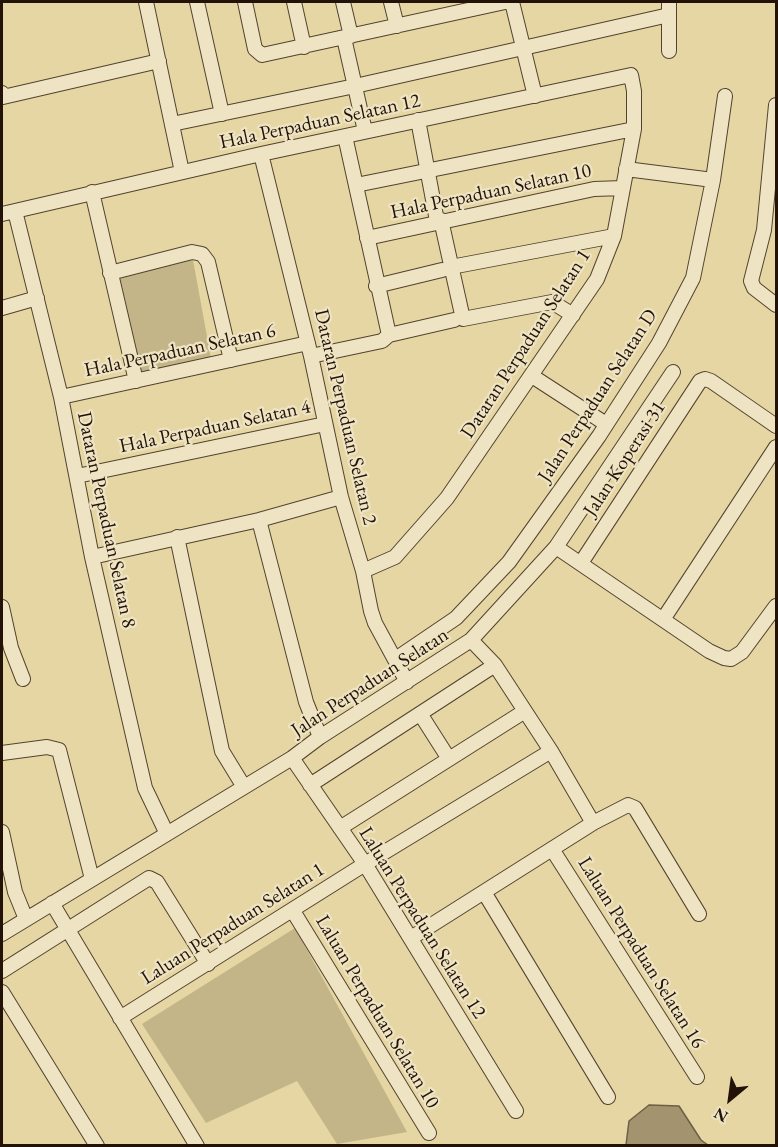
<!DOCTYPE html>
<style>
body{margin:0}
#map{position:relative;width:778px;height:1147px;overflow:hidden;background:#e5d6a3;font-family:"EB Garamond",serif}
canvas{display:block}
.frame{position:absolute;inset:0;border:3px solid #221207;pointer-events:none}
.north{position:absolute;left:700px;top:1069px;width:60px;height:60px;-webkit-text-stroke:4px #eee4c3;paint-order:stroke;rotate:209deg;font-size:16px;font-weight:700;line-height:24px;text-align:center;color:#221207}
.north::after{content:'';display:block;margin:auto;width:21px;height:27px;background:#221207;clip-path:polygon(50% 0,100% 100%,50% 72%,0 100%)}
</style>
<div id="map">
<canvas width="778" height="1147"></canvas>
<div class="frame"></div>
<div class="north">N</div>
</div>
<script>
const c = document.querySelector('canvas').getContext('2d');
c.lineJoin = 'round';
function fillPath(path, color) { c.fillStyle = color; c.fill(path, 'evenodd'); }
const shape = rows => new Path2D(rows.map(r => 'M' + r).join(''));
function strokePath(path, color, width, dash) { c.strokeStyle = color; c.lineWidth = width; c.lineCap = dash ? 'butt' : 'round'; c.setLineDash(dash || []); c.stroke(path); }
function write(font, color, halo, rows, align = 'center') {
  c.font = font + ' "EB Garamond",serif'; c.lineWidth = 4.5; c.setLineDash([]); c.textBaseline = 'middle'; c.strokeStyle = halo; c.fillStyle = color; for (const [text, x, y, turn = 0] of rows) {
    c.save(); c.translate(x, y); c.rotate((+turn || 0) * Math.PI / 180); c.textAlign = isNaN(turn) ? turn : align; if (halo) c.strokeText(text, 0, 0); c.fillText(text, 0, 0); c.restore();
  }
}
const green = shape([
 [193,260,212,364,137,378,115,276],
 [295,928,407,1132,337,1144,297,1081,206,1123,142,1024]
]);
const water = shape([
 [649,1105,679,1106,701,1140,708,1145,626,1145,629,1121,649,1105]
]);
const minor = shape([
 [146,2,182,172],
 [197,2,222,114],
 [245,2,255,49,262,55,505,2],
 [294,2,304,47],
 [343,2,351,36],
 [391,2,397,26],
 [512,2,535,96],
 [669,2,669,51],
 [344,38,365,131],
 [2,93,3,97,159,61],
 [776,105,764,230,751,281,754,288,776,305],
 [418,120,437,221],
 [172,124,355,86,669,15],
 [345,136,389,335,454,320],
 [261,154,311,356,341,497,363,571,371,611,375,623,407,682],
 [626,169,713,180],
 [356,185,634,129],
 [92,192,136,381],
 [15,211,61,397,92,557,145,788,167,834],
 [2,214,261,154,631,75,634,91,634,129,614,236,597,279,447,498,395,557,363,571],
 [441,220,463,319,552,302,573,315],
 [367,238,594,189,623,188],
 [451,267,614,236],
 [110,273,192,252,202,254,208,262,231,360],
 [376,286,442,270],
 [2,308,37,298],
 [311,356,382,341,389,335],
 [532,376,606,424],
 [61,397,308,343],
 [77,476,325,424],
 [259,520,306,702,320,737],
 [177,537,222,751,244,787],
 [556,547,709,651,724,658,731,659,742,652,776,606],
 [92,557,259,520,341,497],
 [581,563,700,381,705,379,711,381,776,426],
 [2,607,11,648,23,679],
 [664,618,776,447],
 [471,640,495,665,551,751,593,823],
 [397,658,456,618,509,562,599,436,659,343,693,278,713,180,725,96],
 [421,715,449,759],
 [2,753,47,747,59,750,92,879],
 [292,758,365,864,516,1111],
 [310,785,495,665],
 [340,828,525,711],
 [2,832,15,892,26,919],
 [552,849,697,1077],
 [484,892,608,1097],
 [52,903,197,1146],
 [293,911,429,1133],
 [2,934,292,758,320,737,471,640,556,547,673,372],
 [411,938,593,823,628,805,635,808,699,914],
 [2,971,149,878,157,882,208,964],
 [2,992,97,1146],
 [120,1018,365,864,551,751]
]);
const streetNames = [
 ["Hala Perpaduan Selatan 12",320,122,-12],
 ["Hala Perpaduan Selatan 10",491,192,-12],
 ["Dataran Perpaduan Selatan 1",526,344,-57],
 ["Hala Perpaduan Selatan 6",180,351,-12],
 ["Jalan Perpaduan Selatan D",598,396,-57],
 ["Dataran Perpaduan Selatan 2",345,417,77],
 ["Hala Perpaduan Selatan 4",215,427,-12],
 ["Jalan Koperasi 31",625,459,-57],
 ["Dataran Perpaduan Selatan 8",106,520,78],
 ["Jalan Perpaduan Selatan",370,683,-33],
 ["Laluan Perpaduan Selatan 12",422,923,58],
 ["Laluan Perpaduan Selatan 1",233,924,-32],
 ["Laluan Perpaduan Selatan 16",641,953,58],
 ["Laluan Perpaduan Selatan 10",377,1012,59]
];
fillPath(green, '#c4b588');
fillPath(water, '#a3936e');
strokePath(water, '#6f5f45', 1.5);
strokePath(minor, '#53432e', 16);
strokePath(minor, '#eee4c3', 14);
write('20px', '#221207', '#eee4c3', streetNames);
</script>
